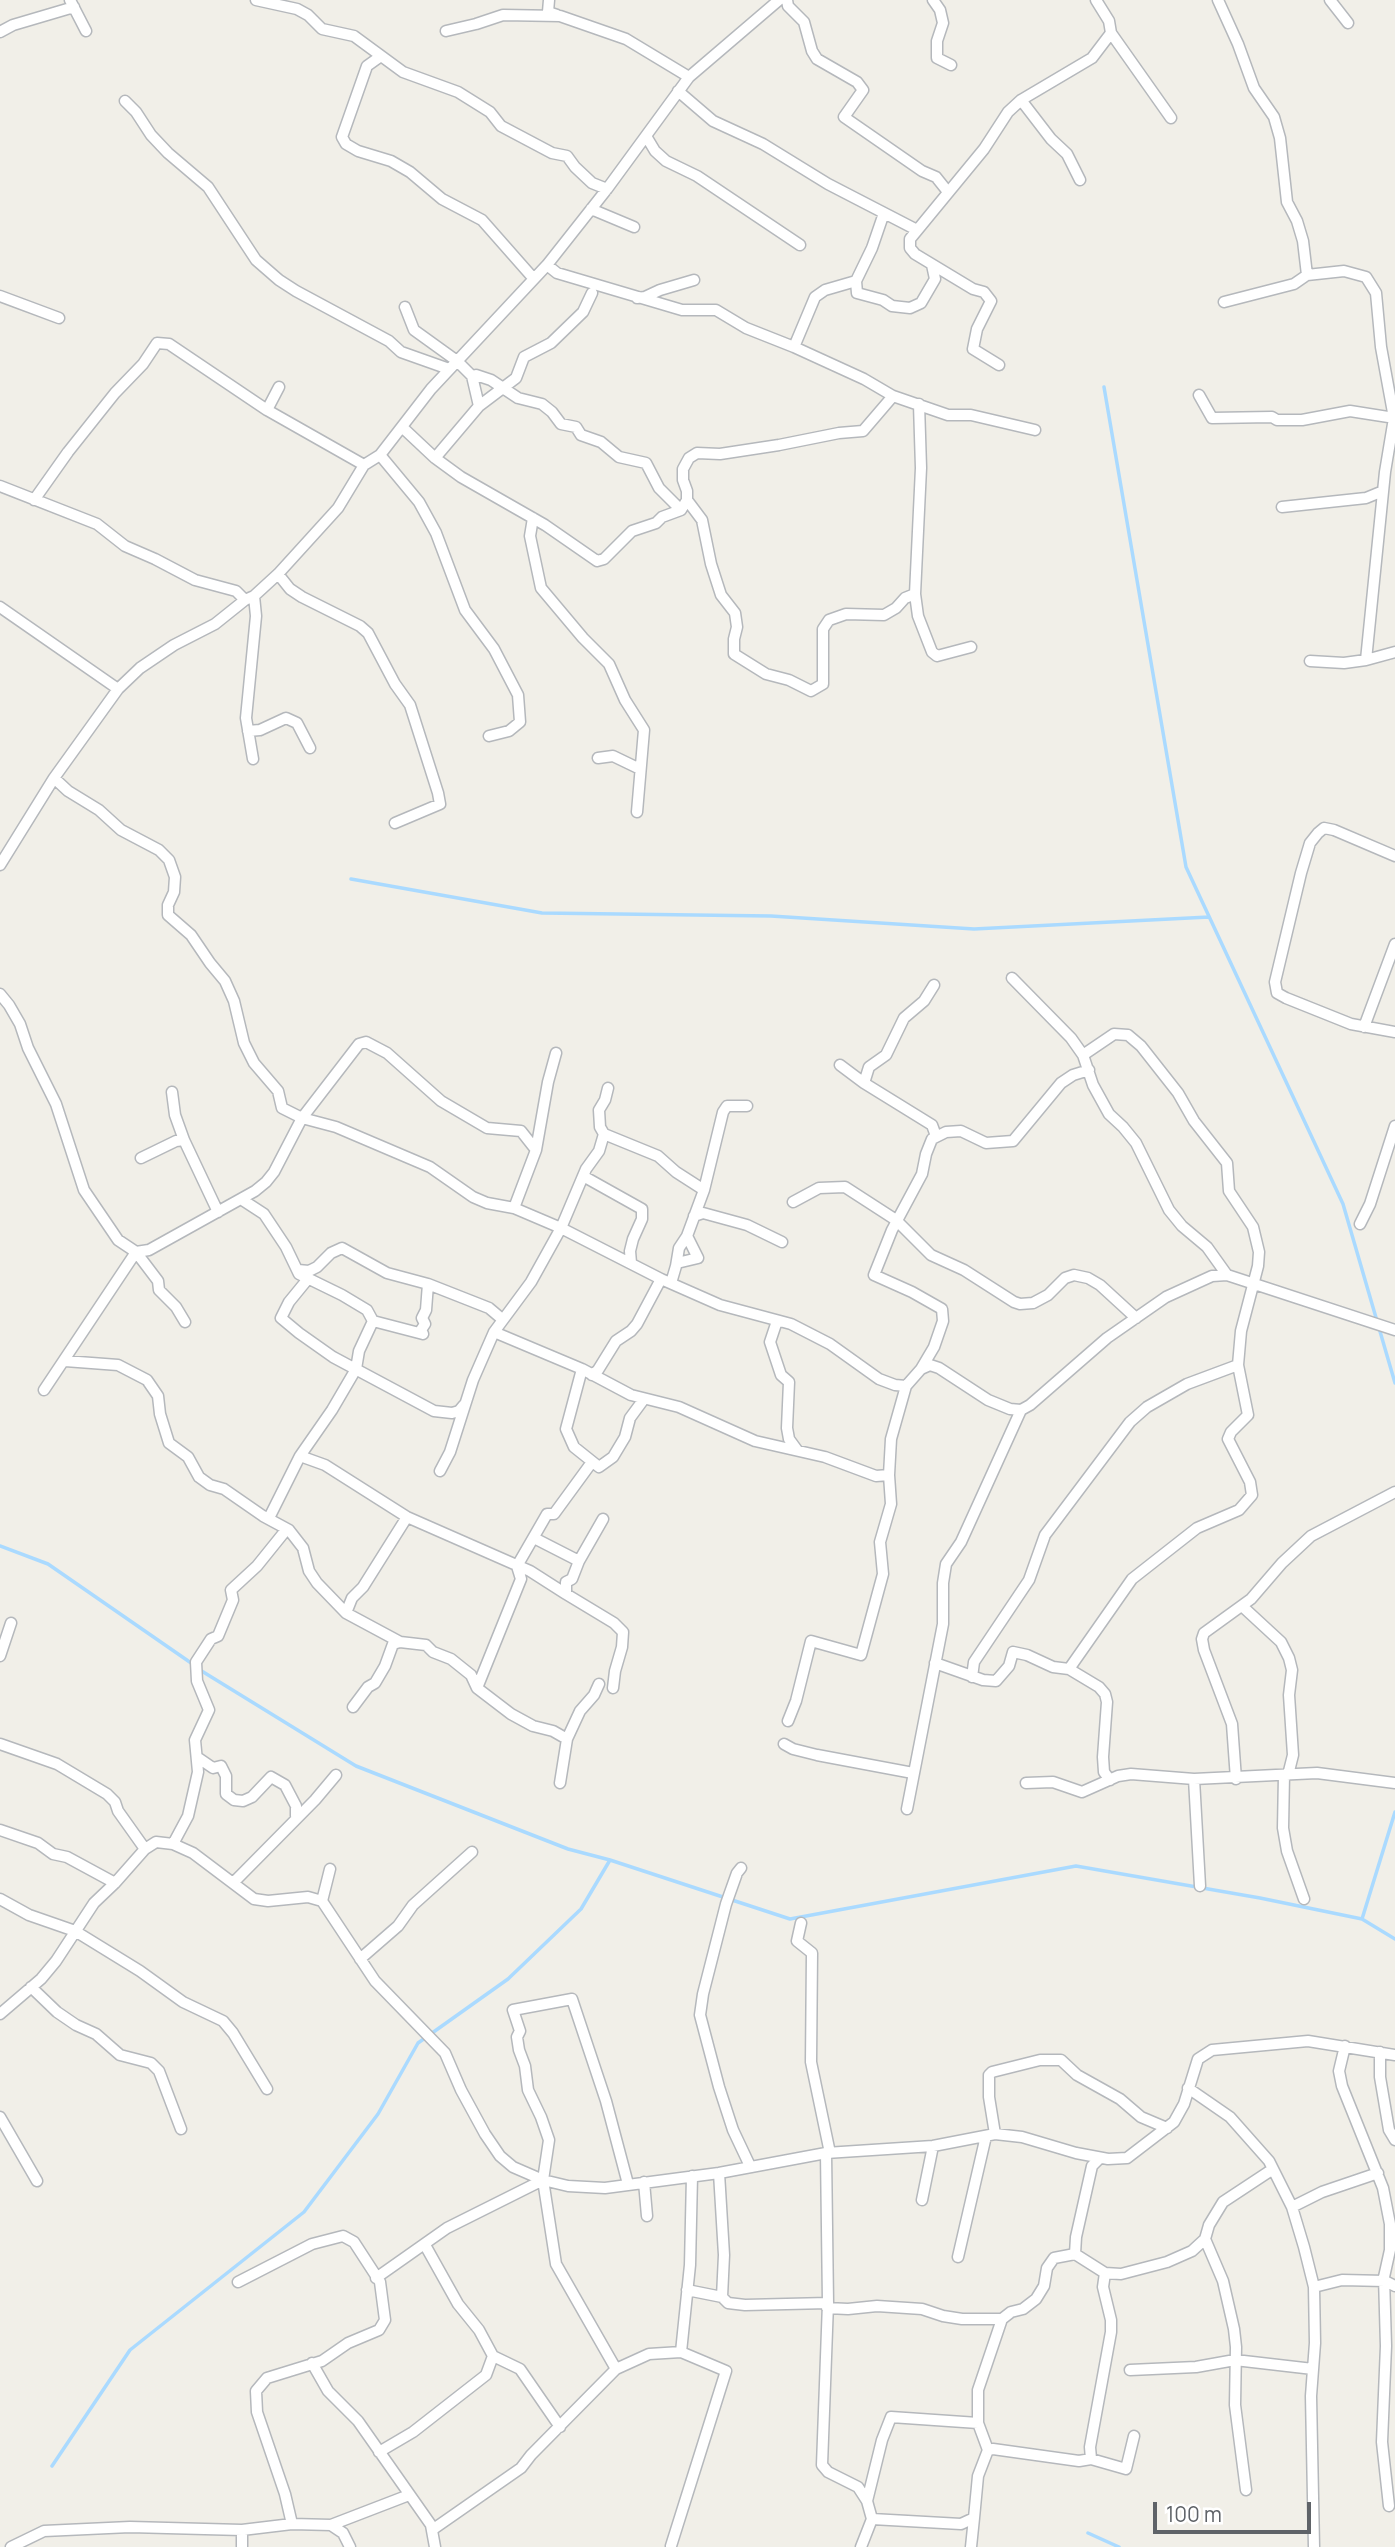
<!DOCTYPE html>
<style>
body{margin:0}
#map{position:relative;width:1395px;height:2547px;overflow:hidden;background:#f1efe8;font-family:Manrope,sans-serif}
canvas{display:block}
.scale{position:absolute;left:1153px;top:2502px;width:158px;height:32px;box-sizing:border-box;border:4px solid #5f6368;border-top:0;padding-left:9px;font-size:21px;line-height:24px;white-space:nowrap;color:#5f6368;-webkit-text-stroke:5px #fff;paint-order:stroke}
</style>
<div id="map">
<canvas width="1395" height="2547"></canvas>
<div class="scale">100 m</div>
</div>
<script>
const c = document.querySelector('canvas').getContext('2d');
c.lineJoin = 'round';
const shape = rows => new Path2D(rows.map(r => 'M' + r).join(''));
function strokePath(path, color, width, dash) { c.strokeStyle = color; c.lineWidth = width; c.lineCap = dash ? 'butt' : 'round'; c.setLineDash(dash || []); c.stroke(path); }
const stream = shape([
 [1104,387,1186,867,1343,1204,1395,1383],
 [351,879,542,913,771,916,974,929,1209,917],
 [0,1546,48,1564,194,1665],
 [200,1670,356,1766,568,1849,610,1860,790,1919,1076,1866,1260,1898,1362,1919,1395,1939],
 [1362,1919,1395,1812],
 [52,2466,130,2350,304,2212,378,2114,418,2043,508,1979,581,1909,610,1860],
 [1088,2533,1119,2547]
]);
const minor = shape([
 [70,0,86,31],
 [256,0,297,9,308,15,322,29,354,36,403,72,458,92,490,112,501,126,552,153,567,156,575,167,592,183,607,189],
 [549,0,548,12,557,15],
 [787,0,788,6,804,22,812,51,817,59,857,82,863,90,844,117,922,171,936,177,948,192],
 [933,0,940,10,943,23,937,41,937,58,951,65],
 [1096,0,1109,21,1111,33,1171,118],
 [1218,0,1238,44,1254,88,1274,117,1280,138,1287,202,1297,221,1303,241,1307,275],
 [1330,0,1348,23],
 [446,31,476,24,503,15,560,16,626,39,689,77],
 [0,32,13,25,74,7],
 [381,56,367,66,342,137,346,144,358,151,391,161,410,172,442,199,482,220,534,279],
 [678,91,713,121,763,144,828,184,917,230],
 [1021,100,1051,139,1067,154,1080,180],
 [125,101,136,112,151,135,168,153,208,187,256,260,279,280,296,291,389,341,401,352,449,369],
 [646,136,655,151,666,161,697,176,800,245],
 [591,209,634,227],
 [884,213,872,248,856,281,857,293,883,300,892,306,910,308,921,303,935,279,932,265],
 [547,265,557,273,682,310,716,310,746,328,794,347,864,379,893,396,948,415,971,415,1035,430],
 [0,296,59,318],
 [637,298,645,297,660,290,694,280],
 [1224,302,1294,284,1307,275,1344,271,1366,277,1376,293,1381,347,1394,418,1385,472,1366,660],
 [405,307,414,330,457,361,472,376,479,406],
 [794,347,815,297,825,290,856,281],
 [999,365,973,349,977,329,991,301,984,292,973,289,915,254,910,248,910,239,984,149,1008,112,1021,100,1092,58,1111,33],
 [472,376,476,375,491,380,518,398,542,404,552,412,561,424,576,427,581,435,601,442,619,457,646,463,659,488,681,510],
 [1199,395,1212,418,1272,417,1277,420,1302,420,1350,411,1395,418],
 [919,404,921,468,915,594,918,616,932,652,937,656,971,647],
 [267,410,279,387],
 [402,427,435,458,461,477,545,525,597,561,604,559,632,531,656,523,662,517,681,510,687,500,687,491,683,480,683,469,689,458,697,453,720,454,779,445,839,433,863,431,893,396],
 [380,455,419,502,436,533,465,610,494,649,518,695,520,722,509,731,489,736],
 [435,458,479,406,516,378,524,357,551,343,583,312,592,293],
 [0,486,97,524,125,546,155,559,195,580,236,591,245,600],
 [34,500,68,452,115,393,143,364,157,343,169,344,267,410,364,465],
 [687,500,702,520,711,564,721,595,735,613,737,627,734,639,734,654,766,674,789,680,811,691,823,684,823,629,829,620,846,614,884,615,896,608,905,598,915,594],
 [1282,507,1366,498,1383,491],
 [533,518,530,536,541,588,583,638,609,664,625,700,644,730,637,812],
 [278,574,290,589,302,597,360,626,368,633,395,684,410,705,438,793,440,804,395,823],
 [0,607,118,689],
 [1310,661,1344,663,1366,660,1395,652],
 [248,731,260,730,286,718,297,723,310,748],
 [598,758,613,756,640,769],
 [253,759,246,718,256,616,254,596],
 [54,778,68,791,99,810,121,830,159,850,169,860,175,877,174,892,168,905,168,915,191,935,210,963,225,981,234,1001,244,1043,254,1063,278,1091,282,1108,302,1118,336,1127,430,1167,473,1197,487,1203,514,1208,561,1228,661,1279,720,1305,791,1324,830,1344,879,1379,895,1385,906,1386,921,1369,930,1365,939,1368,988,1400,1010,1409,1021,1410,1030,1405,1107,1338,1166,1297,1212,1276,1227,1275,1395,1330],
 [1395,856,1334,830,1324,828,1318,833,1310,843,1301,873,1275,982,1277,993,1286,998,1351,1024,1395,1032],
 [0,865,54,778,118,689,140,668,174,645,215,624,245,600,254,596,278,574,338,508,364,465,380,455,431,389,547,265,607,189,689,77,779,0],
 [1012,978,1071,1038,1083,1055,1093,1085,1109,1114,1123,1127,1136,1143,1169,1210,1182,1226,1207,1247,1227,1275],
 [0,994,9,1005,20,1024,28,1048,56,1104,84,1190,118,1240,136,1252,158,1281,159,1290,176,1307,185,1322],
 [1364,1027,1395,944],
 [840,1065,864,1083,932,1125,936,1136],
 [864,1083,869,1067,886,1055,904,1018,924,1001,934,985],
 [172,1092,175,1115,184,1140],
 [604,1134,658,1156,676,1172,704,1190],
 [141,1158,176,1141,184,1140,218,1212],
 [583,1176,642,1209,642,1219,633,1239,630,1251,631,1263],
 [241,1199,264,1214,286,1247,299,1274,342,1295,367,1310,373,1321,423,1334,421,1330,425,1324,422,1318,426,1310,428,1284],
 [793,1202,819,1188,845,1187,896,1220,931,1255,964,1270,1014,1302,1020,1304,1033,1303,1048,1295,1065,1278,1074,1275,1088,1278,1100,1285,1136,1318],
 [514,1208,536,1150,548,1082,556,1053],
 [694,1216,703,1213,747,1225,782,1242],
 [1360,1224,1370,1204,1395,1126],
 [677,1263,698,1258,687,1236],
 [298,1270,309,1271,317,1267,331,1253,342,1248,387,1273,428,1284,489,1308,502,1319],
 [307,1280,289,1302,281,1318,299,1333,333,1357,434,1411,452,1413,459,1411,464,1405],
 [671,1283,676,1266,679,1248,687,1236,704,1190,723,1112,727,1106,747,1106],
 [777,1321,770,1342,781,1375,789,1382,787,1428,789,1439,797,1450],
 [494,1332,582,1369,566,1429,574,1447,599,1467,613,1457,625,1437,630,1418,644,1399],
 [65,1361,118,1365,147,1380,158,1396,160,1414,169,1443,188,1457,199,1477,210,1485,224,1489,263,1516,289,1530,303,1548,309,1571,317,1583,346,1613,400,1642],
 [582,1369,631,1395,679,1407,755,1441,825,1457,876,1476,889,1475],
 [921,1369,934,1347,943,1321,942,1309,912,1292,874,1275,892,1230,922,1174,926,1154,932,1139,946,1132,961,1131,986,1143,1013,1141,1061,1083,1073,1075,1089,1070],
 [592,1375,598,1370,616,1341,631,1331,637,1324,661,1279],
 [44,1390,136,1252,149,1250,255,1191,266,1182,274,1172,302,1118,359,1044,366,1042,387,1053,441,1101,487,1128,521,1131,536,1150],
 [300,1456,325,1465,407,1517,530,1571,566,1594],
 [440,1471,450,1452,473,1380,494,1332,531,1282,561,1228,586,1169,599,1151,604,1134,600,1127,599,1110,605,1100,608,1088],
 [269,1518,300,1456,332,1410,356,1369,359,1351,373,1321],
 [534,1538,579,1561,572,1579,566,1582,566,1594,614,1623,623,1632,622,1647,615,1671,613,1688],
 [579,1561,603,1519],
 [1242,1606,1281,1642,1289,1658,1292,1670,1289,1695,1293,1755,1288,1775],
 [346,1613,352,1598,363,1587,407,1517],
 [0,1656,11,1623],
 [935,1663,983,1680,996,1681,1009,1666,1013,1652,1027,1655,1053,1667,1069,1669,1099,1687,1105,1694,1107,1702,1103,1757,1104,1772,1110,1780],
 [1069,1669,1132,1579,1197,1528,1239,1510,1252,1495,1250,1482,1228,1439,1231,1432,1248,1415,1238,1365,1241,1331,1258,1266,1259,1252,1253,1227,1229,1191,1227,1163,1194,1121,1178,1093,1141,1046,1128,1035,1114,1034,1083,1055],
 [972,1677,974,1662,1029,1580,1045,1535,1130,1422,1147,1407,1187,1384,1238,1365],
 [477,1688,521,1579,517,1566,547,1514,554,1514,592,1462],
 [353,1707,368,1687,375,1683,385,1666,393,1644,400,1642,426,1645,433,1652,451,1659,471,1675,477,1688,511,1714,533,1726,553,1731,567,1739],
 [788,1721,796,1701,811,1641,861,1655,883,1574,880,1542,891,1504,889,1475,891,1439,906,1386],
 [0,1744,57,1764,107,1794,115,1802,118,1811,145,1849],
 [784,1744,793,1749,817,1755,913,1773],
 [197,1757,213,1768,221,1766,226,1776,226,1794,234,1800,243,1801,252,1797,271,1777,285,1785,296,1806,296,1816],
 [1284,1775,1283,1828,1287,1851,1304,1899],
 [1194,1779,1200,1886],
 [1236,1779,1232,1724,1204,1650,1202,1639,1204,1633,1251,1599,1282,1563,1311,1536,1395,1492],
 [560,1783,567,1739,580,1711,594,1695,599,1684],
 [1026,1783,1053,1782,1082,1792,1118,1776,1131,1774,1194,1779,1317,1773,1395,1783],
 [907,1809,943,1624,943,1583,946,1564,961,1542,1021,1410],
 [0,1830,38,1843,53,1854,67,1857,115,1883],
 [173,1844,188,1816,198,1772,195,1740,209,1710,197,1681,196,1662,211,1639,218,1636,233,1600,231,1590,257,1566,286,1530],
 [741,1868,737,1873,726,1904,703,1994,700,2015,719,2087,733,2130,750,2166],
 [233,1883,315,1800,336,1775],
 [0,1899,29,1915,75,1931,140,1971,183,2002,223,2021,233,2033,267,2089],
 [322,1901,330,1869],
 [801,1923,797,1941,812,1953,811,2062,830,2153],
 [360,1959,398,1926,413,1905,472,1852],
 [31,1987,57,2012,76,2025,96,2034,120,2055,151,2063,159,2071,181,2129],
 [0,2014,41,1979,56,1961,94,1903,115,1883,145,1849,156,1842,173,1844,193,1853,254,1899,268,1901,308,1897,322,1901,375,1981,445,2053,461,2090,485,2134,500,2156,513,2167,543,2180,568,2186,605,2188,719,2173,826,2153,933,2146,995,2134,1022,2137,1076,2153,1108,2159,1127,2158,1174,2122,1184,2104,1198,2059,1212,2050,1308,2041,1395,2055],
 [1345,2046,1339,2071,1342,2086,1383,2188,1390,2224,1390,2250,1384,2277,1386,2346,1382,2442,1389,2506],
 [1380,2052,1380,2077,1389,2130,1395,2140],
 [1188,2088,1230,2117,1269,2161,1292,2207,1304,2247,1314,2287,1315,2343,1311,2396,1314,2547],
 [0,2117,37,2181],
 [995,2134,989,2097,989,2075,992,2072,1040,2060,1061,2060,1077,2075,1120,2099,1141,2117,1167,2128],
 [826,2153,828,2303,822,2465,828,2472,858,2487,867,2501,872,2519,861,2547],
 [1100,2158,1092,2166,1076,2237,1075,2254,1105,2273],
 [719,2173,724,2255,722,2297,728,2303,745,2305,828,2303],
 [644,2182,647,2216],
 [922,2200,933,2146],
 [1292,2207,1322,2192,1378,2173],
 [425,2245,458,2304,479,2330,493,2356,520,2369,560,2427],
 [958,2257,986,2136],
 [376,2278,447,2228,543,2180],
 [238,2282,312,2244,343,2236,354,2242,380,2282,385,2320,379,2330,348,2343,322,2361,267,2378,256,2391,257,2412,285,2494,292,2524],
 [1314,2287,1342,2280,1385,2281,1395,2286],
 [687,2290,722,2297],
 [827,2308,848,2309,877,2306,922,2309,943,2316,962,2319,1002,2319],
 [681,2352,690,2265,692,2176],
 [312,2363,328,2391,358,2421,431,2525,435,2547],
 [616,2369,556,2264,543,2180,549,2140,541,2117,528,2090,525,2066,519,2050,517,2037,520,2031,513,2010,572,1999,606,2101,628,2184],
 [1130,2370,1196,2367,1235,2360,1313,2369],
 [988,2450,993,2449,1079,2461,1091,2459,1090,2447,1111,2332,1111,2320,1103,2287,1105,2273,1121,2274,1167,2262,1192,2251,1205,2239],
 [379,2452,413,2432,486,2375,493,2356],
 [1091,2459,1126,2469,1134,2436],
 [1246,2490,1235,2405,1236,2347,1234,2329,1223,2281,1205,2239,1209,2225,1223,2202,1273,2169],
 [867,2501,882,2440,891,2417,978,2423],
 [872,2519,961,2524,974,2518,978,2476,988,2450,978,2423,978,2390,1002,2319,1011,2312,1023,2309,1036,2299,1044,2286,1047,2268,1054,2258,1075,2254],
 [331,2525,409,2495],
 [432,2530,521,2468,531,2455,616,2369,649,2354,681,2352,726,2371,671,2546],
 [11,2547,44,2531,130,2527,242,2530],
 [242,2547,242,2530,292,2524,331,2525,343,2533,350,2547],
 [971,2547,974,2518]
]);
strokePath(stream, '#aadaff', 3.5);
strokePath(minor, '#b5b8bc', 13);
strokePath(minor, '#fff', 10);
</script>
